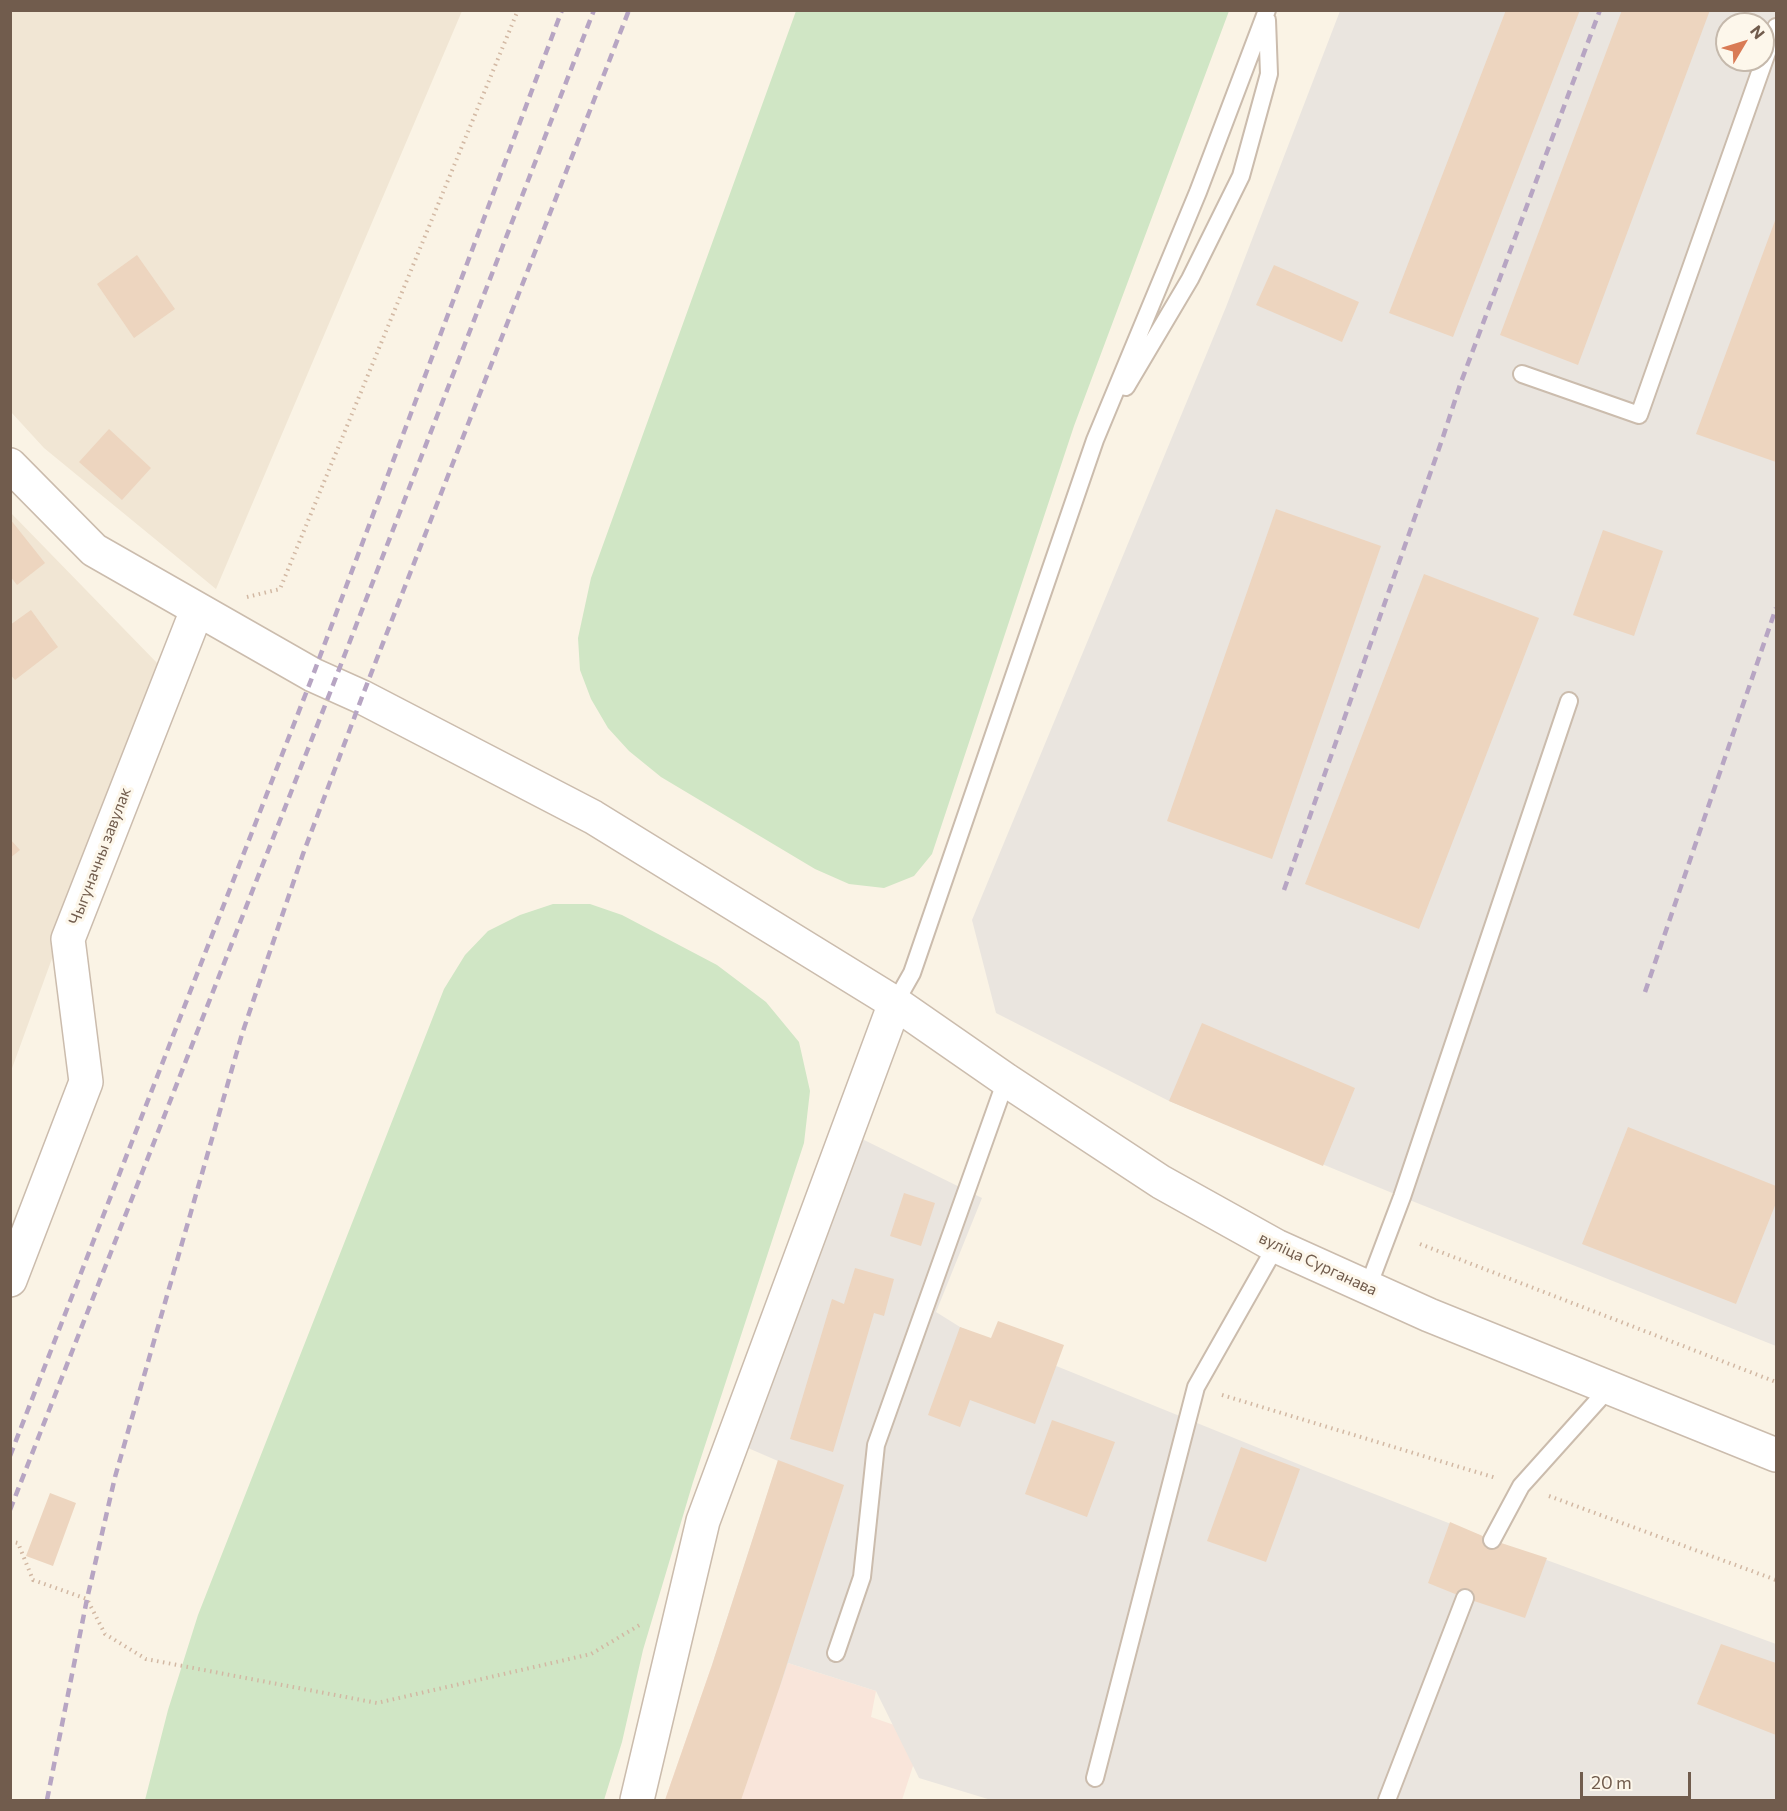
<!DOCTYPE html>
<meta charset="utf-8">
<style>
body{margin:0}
#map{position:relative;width:1787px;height:1811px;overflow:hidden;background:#faf3e5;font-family:Commissioner,sans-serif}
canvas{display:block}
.frame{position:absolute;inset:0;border:12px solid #715c4d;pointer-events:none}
.north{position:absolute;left:1715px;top:12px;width:60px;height:60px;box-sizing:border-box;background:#fdf7eb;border:2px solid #c5b9ac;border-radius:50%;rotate:52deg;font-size:16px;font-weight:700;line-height:24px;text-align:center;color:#715c4d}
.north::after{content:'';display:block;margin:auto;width:21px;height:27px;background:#d97b55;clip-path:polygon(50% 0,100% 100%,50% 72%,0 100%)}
.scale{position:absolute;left:1580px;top:1772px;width:111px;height:27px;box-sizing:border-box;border:3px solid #715c4d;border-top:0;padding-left:8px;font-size:18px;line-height:21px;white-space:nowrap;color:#715c4d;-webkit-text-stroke:4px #fdf7eb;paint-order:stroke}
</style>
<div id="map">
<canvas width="1787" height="1811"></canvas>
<div class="frame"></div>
<div class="north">N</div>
<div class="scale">20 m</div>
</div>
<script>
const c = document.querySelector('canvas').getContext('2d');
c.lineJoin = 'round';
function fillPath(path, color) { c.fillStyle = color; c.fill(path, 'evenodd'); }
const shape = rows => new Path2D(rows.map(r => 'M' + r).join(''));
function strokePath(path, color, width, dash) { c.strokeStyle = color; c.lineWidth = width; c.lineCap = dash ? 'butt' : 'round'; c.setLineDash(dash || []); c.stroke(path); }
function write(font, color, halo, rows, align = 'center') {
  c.font = font + ' Commissioner,sans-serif'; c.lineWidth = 6; c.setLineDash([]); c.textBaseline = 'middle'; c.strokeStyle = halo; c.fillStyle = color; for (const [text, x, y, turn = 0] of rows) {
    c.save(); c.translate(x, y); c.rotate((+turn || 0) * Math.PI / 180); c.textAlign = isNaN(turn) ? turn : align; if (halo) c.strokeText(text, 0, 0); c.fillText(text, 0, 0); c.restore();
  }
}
const residential = shape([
 [11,11,462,11,216,589,44,448,11,412],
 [11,513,159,665,11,1071]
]);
const commercial = shape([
 [788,1663,876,1691,871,1717,923,1735,902,1800,665,1800,712,1665]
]);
const industrial = shape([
 [1340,11,1776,11,1776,1346,1402,1197,1169,1101,996,1013,972,920,1226,307],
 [1727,24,1763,24,1763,60,1727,60],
 [858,1137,982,1198,936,1312,960,1327,1313,1470,1492,1540,1776,1644,1776,1800,991,1800,919,1778,876,1691,788,1663,779,1689,712,1665,778,1461,748,1448]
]);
const green = shape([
 [796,11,1229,11,1074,426,932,854,914,876,884,888,849,884,815,869,661,777,629,751,608,728,591,699,580,670,578,638,591,578],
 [553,904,590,904,622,915,717,965,766,1002,799,1042,810,1091,804,1143,693,1482,643,1650,622,1742,604,1800,145,1800,168,1710,198,1615,444,989,465,955,488,931,520,915]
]);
const building = shape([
 [1506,10,1580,10,1453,337,1389,313],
 [1622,10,1710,10,1578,365,1500,335],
 [1776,218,1776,462,1696,434],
 [137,255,175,309,134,338,97,284],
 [1274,265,1359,302,1342,342,1256,305],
 [109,429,151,468,122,500,79,462],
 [1276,509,1381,546,1272,859,1167,821],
 [10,519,45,563,17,585,10,576],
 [1603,530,1663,551,1634,636,1573,615],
 [1424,574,1539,618,1419,929,1305,884],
 [31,610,58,647,15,680,10,674,10,625],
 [10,839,20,850,10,858],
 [1202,1023,1355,1088,1323,1166,1169,1101],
 [1628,1127,1776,1186,1776,1203,1736,1304,1582,1244],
 [904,1193,935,1203,921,1246,890,1236],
 [855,1268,894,1279,884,1316,874,1313,833,1452,790,1439,832,1299,844,1304],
 [998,1321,1064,1345,1035,1424,970,1400,960,1427,928,1415,960,1327,991,1338],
 [1052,1420,1115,1442,1087,1517,1025,1494],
 [1241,1447,1300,1469,1266,1562,1207,1541],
 [778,1460,844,1485,779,1689,741,1800,665,1800,712,1665],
 [50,1493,76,1503,53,1566,26,1556],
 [1450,1522,1492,1540,1547,1558,1525,1618,1465,1598,1428,1583],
 [1721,1644,1776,1663,1776,1735,1697,1704]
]);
const path = shape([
 [247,597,280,589,518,10],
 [1420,1244,1776,1382],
 [1222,1395,1496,1478],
 [1549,1496,1776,1580],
 [10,1541,18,1543,33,1580,87,1599,105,1634,146,1659,377,1703,591,1654,643,1623]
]);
const service = shape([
 [1522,374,1639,415,1776,27],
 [1126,387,1190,279,1241,176,1269,74,1267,20],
 [895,1003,912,973,1095,440,1198,192,1267,10],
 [1368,1287,1402,1197,1569,701],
 [1492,1540,1521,1486,1609,1388],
 [836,1653,862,1577,876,1445,1006,1080],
 [1095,1778,1196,1387,1276,1246],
 [1387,1800,1465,1598]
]);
const minor = shape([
 [10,1280,86,1082,68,939,197,610],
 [637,1800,703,1521,895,1003]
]);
const tertiary = shape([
 [10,465,94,550,313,675,362,697,593,817,895,1003,1006,1080,1161,1182,1276,1246,1429,1315,1776,1455]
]);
const rail = shape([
 [1284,890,1443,437,1460,385,1600,10],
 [1645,992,1776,608],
 [10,1456,313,675,562,10],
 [10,1510,333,685,594,10],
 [47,1800,87,1599,115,1477,242,1034,303,854,362,697,629,10]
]);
const streetNames = [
 ["Чыгуначны завулак",100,856,-69],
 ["вуліца Сурганава",1318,1264,25]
];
fillPath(residential, '#f1e6d4');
fillPath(commercial, '#f9e5da');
fillPath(industrial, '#eae5df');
fillPath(green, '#d0e6c5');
fillPath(building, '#edd5bf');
strokePath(service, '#cbbcad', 20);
strokePath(minor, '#cbbcad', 36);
strokePath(tertiary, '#cbbcad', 36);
strokePath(path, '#d2b8a3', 4, [1.5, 4.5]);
strokePath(service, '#fff', 16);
strokePath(minor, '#fff', 33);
strokePath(tertiary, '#fff', 33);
strokePath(rail, '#b7a5c3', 4.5, [9, 6]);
write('16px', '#715c4d', '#fdf7eb', streetNames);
</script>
